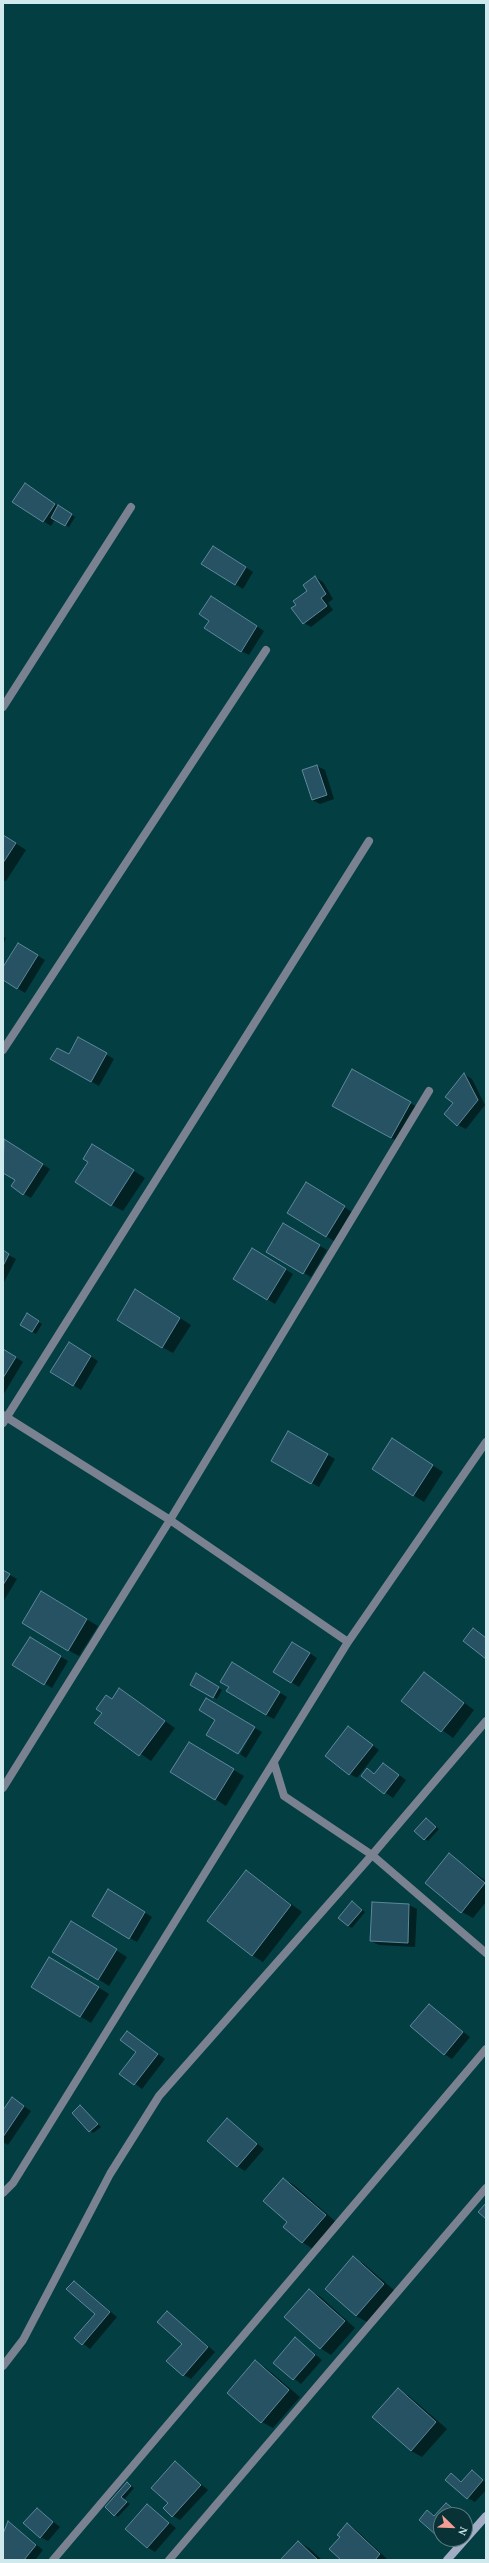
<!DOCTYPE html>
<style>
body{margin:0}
#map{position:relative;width:489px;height:2563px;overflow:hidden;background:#033e43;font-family:Georgia,serif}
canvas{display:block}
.frame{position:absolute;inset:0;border:4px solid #cfe9ec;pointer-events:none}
.north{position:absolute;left:433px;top:2507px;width:40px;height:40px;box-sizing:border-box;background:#083236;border:1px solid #587b7f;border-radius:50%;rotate:113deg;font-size:11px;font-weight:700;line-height:16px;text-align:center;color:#cfe9ec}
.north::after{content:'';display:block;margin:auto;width:14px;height:18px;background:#f59c94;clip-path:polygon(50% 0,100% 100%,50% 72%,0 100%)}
</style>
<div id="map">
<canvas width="489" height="2563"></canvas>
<div class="frame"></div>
<div class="north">N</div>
</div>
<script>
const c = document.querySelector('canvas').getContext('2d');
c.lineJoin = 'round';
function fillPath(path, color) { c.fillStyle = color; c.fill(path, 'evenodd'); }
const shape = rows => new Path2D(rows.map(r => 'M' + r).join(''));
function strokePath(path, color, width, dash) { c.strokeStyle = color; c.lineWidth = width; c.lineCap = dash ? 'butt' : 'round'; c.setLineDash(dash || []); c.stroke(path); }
const shadow = shape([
 [32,489,75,517,69,527,55,519,51,526,43,521],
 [221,551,253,572,243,589,203,564],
 [315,577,323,582,333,599,328,603,333,610,311,627,304,623,298,605],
 [219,601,264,631,249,655,241,651],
 [317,766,325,770,334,799,320,804,312,800],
 [3,835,26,850,6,881,3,880],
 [3,937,6,938,3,945],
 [18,944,45,960,25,993,3,979,3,968],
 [79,1039,114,1059,99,1086,52,1059,69,1056],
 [464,1074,472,1079,485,1105,466,1129,458,1125,455,1103],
 [410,1103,421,1109,402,1144,334,1106],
 [4,1140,50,1169,31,1198,24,1194,16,1180,3,1172],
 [93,1145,145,1178,123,1211,112,1205,89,1161],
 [314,1188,352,1212,334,1241,289,1213],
 [283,1225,327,1250,311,1277,268,1252],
 [3,1252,16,1259,3,1284],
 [260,1254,293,1274,275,1304,235,1279],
 [147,1297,191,1325,173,1353,162,1347],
 [28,1315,42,1324,36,1334,22,1325],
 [77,1348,98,1361,81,1390,73,1385],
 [3,1349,23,1362,3,1395],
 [289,1433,335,1459,319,1487,273,1460],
 [403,1446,443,1472,424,1502,413,1495],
 [3,1571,17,1579,3,1602],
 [53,1599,98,1626,79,1656,68,1650],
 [30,1638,68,1661,52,1688,14,1665],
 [300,1647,317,1658,299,1687,291,1682],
 [240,1668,287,1697,274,1719,266,1715],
 [424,1673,474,1710,453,1738,403,1701],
 [197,1675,222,1690,217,1699,191,1684],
 [119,1689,175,1728,151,1761,95,1722],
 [349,1727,379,1750,357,1778,350,1774],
 [255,1728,262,1732,246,1758,240,1754],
 [200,1750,244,1776,226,1806,215,1799],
 [391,1769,406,1780,393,1798,362,1776,367,1770,375,1774],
 [426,1819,439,1829,428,1841,425,1839],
 [449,1854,486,1881,486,1902,473,1918,462,1912],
 [247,1871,302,1912,263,1962,252,1955],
 [116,1895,152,1917,137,1942,130,1938],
 [356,1904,365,1912,352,1928,348,1926],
 [409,1905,417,1909,415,1947,379,1945,371,1941],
 [82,1929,127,1957,109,1986,98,1979],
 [61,1964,109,1994,91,2023,32,1987],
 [429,2005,470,2037,452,2059,444,2054],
 [127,2032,165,2059,142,2089,121,2073,137,2051],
 [19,2103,31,2111,8,2145,3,2142,3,2112],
 [80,2106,101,2127,93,2133,73,2113],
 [227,2119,264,2149,245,2171,237,2166],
 [283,2179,294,2185,336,2222,313,2249,302,2242,288,2222],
 [353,2258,364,2264,395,2291,367,2322,356,2316],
 [74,2282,117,2317,90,2349,76,2338,96,2314],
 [310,2291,321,2297,355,2328,331,2355,320,2348],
 [167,2312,215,2352,191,2379,184,2375,183,2344],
 [296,2339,322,2360,301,2384,275,2363],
 [255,2362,266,2368,300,2397,273,2428,262,2422],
 [398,2390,409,2396,447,2429,422,2457,411,2451],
 [175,2463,208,2490,180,2520,173,2516,169,2503],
 [472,2472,486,2482,486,2490,475,2502,468,2498,451,2474,463,2482],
 [127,2483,134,2488,124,2500,130,2504,118,2517,106,2507],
 [446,2504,462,2515,441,2515,441,2537,436,2534,428,2511,436,2516],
 [147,2505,176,2528,155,2552,147,2547],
 [37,2509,60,2527,48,2541,40,2537],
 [9,2522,43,2550,35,2560,3,2560,3,2537],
 [347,2524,355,2529,387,2559,342,2560,341,2537],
 [298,2542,309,2548,322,2560,281,2560]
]);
const building = shape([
 [25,483,55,504,43,522,12,502,25,483],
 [58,505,72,514,65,526,51,518,58,505],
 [213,546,246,567,235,585,201,564,213,546],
 [315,576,326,594,321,598,327,606,303,624,291,608,296,605,293,601,307,591,303,585,315,576],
 [211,596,257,626,241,652,204,628,209,621,199,614,211,596],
 [317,765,327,795,312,800,302,770,317,765],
 [3,835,16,843,3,863,3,835],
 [18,943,38,955,17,989,3,980,3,967,18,943],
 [78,1037,107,1053,91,1082,50,1059,57,1048,69,1054,78,1037],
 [352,1069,411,1102,391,1138,332,1106,352,1069],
 [464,1073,478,1100,457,1126,444,1114,453,1103,445,1097,464,1073],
 [4,1139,43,1164,23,1195,11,1186,15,1180,3,1173,4,1139],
 [92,1144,134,1170,111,1206,75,1182,88,1162,83,1159,92,1144],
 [306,1182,345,1206,326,1237,287,1213,306,1182],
 [283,1223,320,1245,303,1274,266,1252,283,1223],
 [252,1248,286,1269,267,1300,233,1279,252,1248],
 [3,1250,9,1254,3,1266,3,1250],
 [135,1289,180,1318,162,1348,117,1320,135,1289],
 [27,1313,39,1321,32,1332,20,1325,27,1313],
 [69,1342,91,1356,73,1386,50,1372,69,1342],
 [3,1349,16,1357,3,1378,3,1349],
 [288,1431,328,1454,311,1484,271,1461,288,1431],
 [392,1438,433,1465,413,1496,372,1469,392,1438],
 [3,1570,10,1574,3,1585,3,1570],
 [41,1591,87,1619,68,1651,22,1623,41,1591],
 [473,1628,486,1638,486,1659,463,1641,473,1628],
 [30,1637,61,1656,44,1685,12,1665,30,1637],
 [292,1642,310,1653,291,1683,273,1672,292,1642],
 [232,1662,280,1692,266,1715,226,1691,229,1687,220,1682,232,1662],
 [424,1672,464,1703,441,1732,401,1701,424,1672],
 [196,1673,219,1687,213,1698,190,1685,196,1673],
 [119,1688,165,1721,139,1756,94,1723,102,1713,96,1709,106,1695,112,1699,119,1688],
 [206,1698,255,1727,238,1754,206,1735,215,1720,199,1710,206,1698],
 [348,1726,373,1745,349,1775,325,1756,348,1726],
 [189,1742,234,1769,215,1800,170,1772,189,1742],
 [383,1763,399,1775,384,1794,361,1776,367,1768,374,1774,383,1763],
 [426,1818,436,1827,424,1840,414,1831,426,1818],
 [449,1853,485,1883,461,1913,425,1883,449,1853],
 [246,1870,291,1905,252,1956,207,1921,246,1870],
 [108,1889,145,1912,129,1939,92,1916,108,1889],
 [352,1901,362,1910,348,1926,338,1918,352,1901],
 [372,1902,409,1904,408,1943,370,1941,372,1902],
 [71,1921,117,1949,98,1980,52,1952,71,1921],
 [49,1957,99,1987,80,2017,31,1987,49,1957],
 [429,2004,463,2032,444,2055,410,2026,429,2004],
 [127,2031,158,2054,134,2085,119,2074,136,2052,120,2040,127,2031],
 [12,2097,24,2106,3,2137,3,2110,12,2097],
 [80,2105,98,2124,89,2132,72,2113,80,2105],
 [227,2118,257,2144,237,2167,207,2141,227,2118],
 [283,2178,326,2215,302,2243,283,2227,287,2222,263,2201,283,2178],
 [486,2203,486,2219,478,2212,486,2203],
 [353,2256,384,2284,356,2316,325,2289,353,2256],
 [74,2281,110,2312,82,2345,74,2338,95,2314,66,2289,74,2281],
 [309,2289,345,2321,320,2349,284,2317,309,2289],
 [167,2311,208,2347,183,2376,166,2361,182,2344,157,2322,167,2311],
 [295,2337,315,2355,293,2380,273,2363,295,2337],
 [255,2360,289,2390,261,2423,227,2393,255,2360],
 [398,2388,436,2422,411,2451,372,2417,398,2388],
 [175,2461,201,2485,172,2517,163,2508,168,2503,151,2488,175,2461],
 [472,2470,483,2480,467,2499,445,2480,451,2473,461,2482,472,2470],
 [127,2482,131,2486,121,2497,127,2502,114,2516,105,2507,127,2482],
 [446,2503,456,2511,452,2515,441,2515,441,2528,436,2535,419,2520,427,2510,434,2516,446,2503],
 [147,2504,169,2523,147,2548,125,2529,147,2504],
 [37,2508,53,2522,40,2538,23,2523,37,2508],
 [8,2521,36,2545,24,2560,3,2560,3,2534,8,2521],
 [347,2523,380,2554,375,2560,341,2560,329,2549,340,2537,337,2535,347,2523],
 [298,2541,318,2560,280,2560,298,2541]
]);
const street = shape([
 [3,707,131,507],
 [3,1050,266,650],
 [3,1415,170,1520,348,1642],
 [3,1423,369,841],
 [274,1763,284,1796,372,1855,486,1953],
 [3,1788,170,1520,429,1091],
 [3,2193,13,2183,348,1642,486,1442],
 [3,2366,23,2340,110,2174,159,2096,372,1855,486,1721],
 [53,2560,486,2049],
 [169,2560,486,2188]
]);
const secondary = shape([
 [447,2560,486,2516]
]);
fillPath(shadow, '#0007');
fillPath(building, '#275263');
strokePath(building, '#5c889a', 1);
strokePath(street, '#7a8291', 8);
strokePath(secondary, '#a1acc5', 8);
</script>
